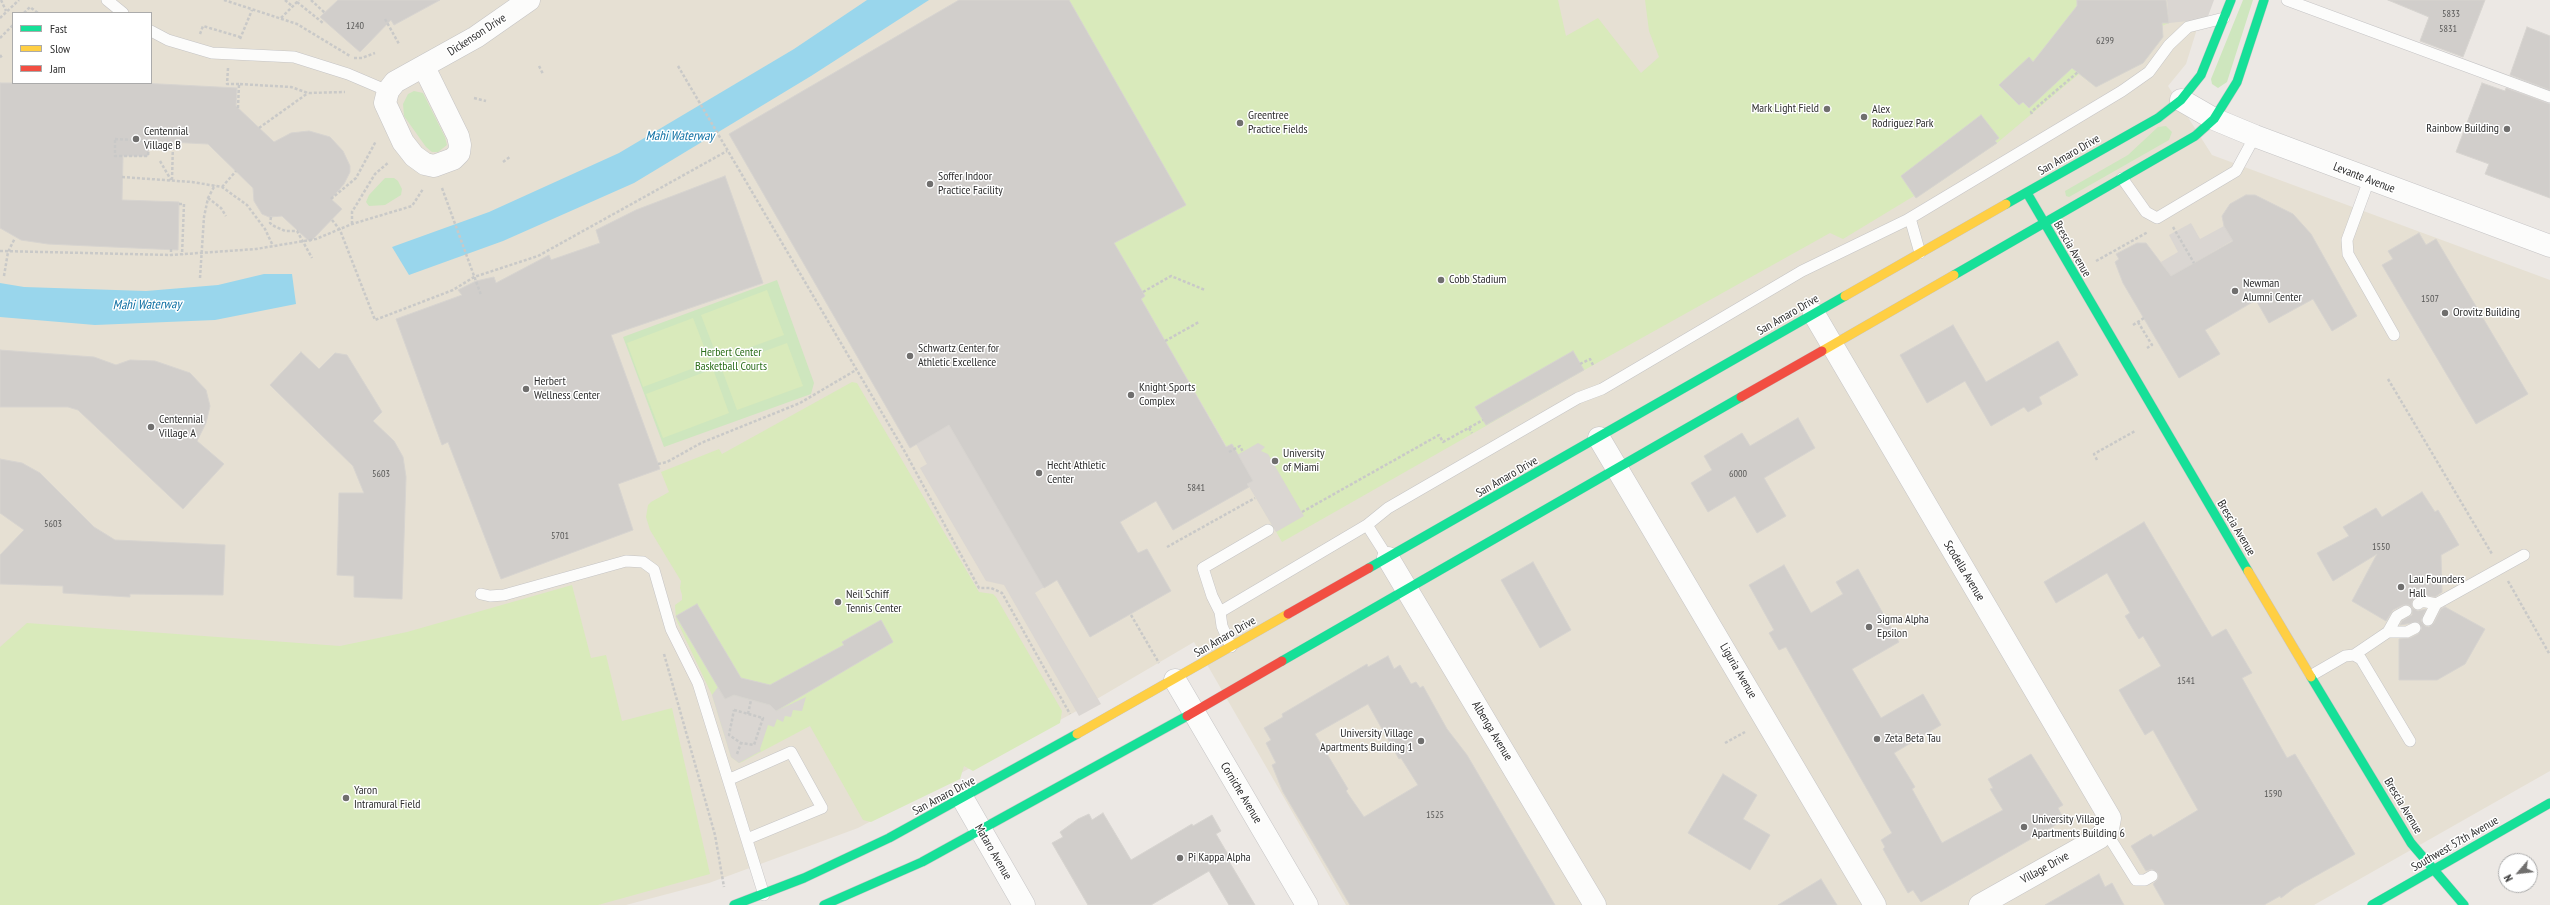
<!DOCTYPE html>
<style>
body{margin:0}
#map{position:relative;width:2550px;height:905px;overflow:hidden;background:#ece8e4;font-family:"PT Sans Narrow",sans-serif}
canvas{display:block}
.legend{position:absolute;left:12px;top:12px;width:140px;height:72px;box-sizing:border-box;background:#fff;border:1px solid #ababab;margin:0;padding:5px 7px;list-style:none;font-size:12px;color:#2e2e2e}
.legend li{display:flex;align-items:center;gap:8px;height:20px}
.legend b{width:20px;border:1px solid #ababab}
.north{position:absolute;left:2498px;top:853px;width:40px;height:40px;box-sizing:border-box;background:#fff;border:1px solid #ababab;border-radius:50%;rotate:242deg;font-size:11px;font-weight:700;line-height:16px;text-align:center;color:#2e2e2e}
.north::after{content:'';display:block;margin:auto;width:14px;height:18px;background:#706f6e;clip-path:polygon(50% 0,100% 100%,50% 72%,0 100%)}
</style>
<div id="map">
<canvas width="2550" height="905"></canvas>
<ul class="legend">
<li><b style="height:5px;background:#16e098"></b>Fast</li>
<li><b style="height:5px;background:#ffcf43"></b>Slow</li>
<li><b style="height:5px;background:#f24e42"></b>Jam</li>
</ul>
<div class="north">N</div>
</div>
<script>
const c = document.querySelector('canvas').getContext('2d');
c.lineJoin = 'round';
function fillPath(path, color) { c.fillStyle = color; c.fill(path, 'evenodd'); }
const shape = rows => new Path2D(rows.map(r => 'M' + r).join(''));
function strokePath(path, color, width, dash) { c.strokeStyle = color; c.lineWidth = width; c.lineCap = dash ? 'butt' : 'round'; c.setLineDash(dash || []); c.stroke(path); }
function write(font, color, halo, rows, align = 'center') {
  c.font = font + ' "PT Sans Narrow",sans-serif'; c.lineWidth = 3; c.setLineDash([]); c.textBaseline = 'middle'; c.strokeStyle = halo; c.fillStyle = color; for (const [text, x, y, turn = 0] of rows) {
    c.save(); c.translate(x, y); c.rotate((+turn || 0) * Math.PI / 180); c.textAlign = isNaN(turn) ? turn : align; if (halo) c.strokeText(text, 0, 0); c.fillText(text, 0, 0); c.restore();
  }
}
const education = shape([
 [0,0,2206,0,2186,64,2168,86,2212,155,2550,280,2550,771,2314,905,1346,905,1194,642,1073,713,858,828,709,883,626,905,0,905],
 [13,13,151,13,151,83,13,83]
]);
const green = shape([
 [2243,0,2253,0,2227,82,2218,88,2212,84,2211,79],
 [414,91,423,93,445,137,447,145,438,152,432,152,426,147,404,116,403,104,408,94],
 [2166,126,2172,132,2169,140,2069,197,2066,196,2065,191,2128,155,2158,127],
 [385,178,394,178,398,181,402,189,401,195,385,205,369,206,366,202,369,195],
 [777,280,814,383,811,394,664,447,623,337]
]);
const pitch = shape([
 [995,0,1558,0,1566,36,1598,18,1641,73,1659,57,1649,31,1645,0,2166,0,2169,23,2162,26,2163,37,2143,63,2096,87,2079,74,1997,143,1916,198,1914,196,1843,239,1830,233,1579,373,1282,542,1141,299,1145,295,1129,269,1109,246,1130,234],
 [767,290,784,335,718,359,701,315],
 [693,318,710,362,643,387,627,343],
 [787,343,803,386,737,410,721,367],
 [713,369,729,413,663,438,646,394],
 [852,382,857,383,979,592,993,594,996,597,1062,711,1060,723,973,771,964,766,960,779,871,822,863,820,810,726,742,762,739,763,731,757,712,695,676,619,675,605,682,600,682,595,680,588,681,581,650,530,646,517,648,505,651,502,669,492,661,472,719,449,722,454],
 [572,585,591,658,606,655,622,721,672,708,710,874,598,905,0,905,0,647,27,623,340,646,407,632]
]);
const plaza = shape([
 [2167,0,2214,0,2207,19,2169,23],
 [2191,223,2200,239,2224,226,2235,239,2171,276,2161,262,2178,252,2169,235],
 [949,425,1044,587,1035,593,1101,704,1079,716,1004,585,986,581,920,468,927,464,916,444],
 [1258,443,1265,447,1261,451,1268,454,1304,516,1276,532,1232,458],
 [718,687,725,699,734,695,770,705,776,711,806,697,802,711,793,710,791,717,785,716,783,722,777,719,774,727,768,725,760,749,761,751,739,763,731,757,712,695]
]);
const water = shape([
 [867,0,929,0,811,76,634,183,503,241,409,275,392,247,489,212,619,153,794,49],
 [264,274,292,274,296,304,215,320,95,325,0,317,0,283,24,287,146,291,218,285]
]);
const building = shape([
 [338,0,440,0,394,25,391,20,360,52,320,17,338,0],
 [959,0,1069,0,1186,205,1114,243,1145,296,1141,299,1226,447,1232,444,1253,481,1247,484,1249,487,1173,530,1156,501,1120,522,1138,553,1147,549,1171,591,1090,637,1057,580,1044,588,949,425,910,448,729,134,959,0],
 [2077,0,2166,0,2169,23,2162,23,2163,37,2143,63,2096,87,2072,68,2029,108,2023,102,2019,105,1999,85,2029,57,2033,62,2077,6,2077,0],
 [2388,0,2485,0,2463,57,2420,41,2429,17,2388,0],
 [2527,27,2550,36,2550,90,2510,75,2527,27],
 [0,83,140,83,237,88,236,106,274,142,291,133,309,131,330,137,343,151,350,166,350,172,344,184,331,199,342,209,310,242,282,216,269,217,262,214,254,201,253,188,208,144,149,141,148,156,123,156,122,200,179,202,178,250,48,244,21,240,0,228,0,83],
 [2482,83,2505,91,2506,88,2550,104,2550,198,2485,174,2489,164,2456,152,2482,83],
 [1981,115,1999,138,1995,141,1997,143,1916,198,1901,176,1981,115],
 [725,176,763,283,611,335,660,469,618,484,633,530,501,579,448,442,442,445,396,319,462,295,458,290,476,281,494,277,496,283,549,255,551,260,600,243,596,230,636,210,725,176],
 [2246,195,2255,195,2293,214,2311,234,2357,316,2332,331,2313,299,2269,323,2256,300,2205,330,2220,354,2179,378,2123,283,2115,262,2119,259,2116,254,2137,243,2146,243,2171,276,2233,241,2224,226,2222,216,2230,204,2246,195],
 [2419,233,2426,245,2436,239,2528,394,2476,424,2382,265,2393,259,2388,251,2419,233],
 [1953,325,1986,382,2058,341,2078,375,2039,397,2042,404,2028,412,2024,407,1991,426,1965,381,1927,403,1900,355,1953,325],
 [0,350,94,357,116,365,130,360,155,361,190,373,206,390,210,406,206,423,197,441,224,464,183,509,78,410,68,407,0,407,0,350],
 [1573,351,1584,370,1486,425,1475,407,1573,351],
 [301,352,319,369,335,353,347,355,382,412,373,421,394,441,403,457,406,477,402,599,354,597,354,576,337,575,339,493,364,493,353,466,270,385,301,352],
 [1798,418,1815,448,1764,478,1786,516,1757,533,1735,496,1708,512,1691,483,1712,470,1704,456,1742,433,1750,446,1798,418],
 [0,459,22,463,40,473,94,527,115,540,225,545,223,595,130,594,130,597,63,593,63,586,0,584,0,555,24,530,0,513,0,459],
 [2422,492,2435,512,2438,510,2459,545,2441,555,2442,592,2435,597,2418,595,2412,601,2412,608,2409,605,2403,605,2393,610,2386,621,2352,601,2377,554,2333,581,2317,553,2349,536,2343,527,2376,508,2382,517,2422,492],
 [2144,522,2212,637,2226,629,2252,673,2242,678,2287,758,2295,754,2355,854,2294,888,2281,898,2280,896,2264,905,2165,905,2153,884,2158,879,2158,873,2152,869,2146,871,2131,846,2151,834,2153,837,2198,810,2153,730,2145,735,2119,690,2161,666,2143,636,2139,639,2125,616,2130,613,2107,573,2056,603,2044,582,2144,522],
 [1533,562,1571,630,1540,648,1501,580,1533,562],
 [1784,565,1811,613,1843,594,1836,582,1858,569,1899,642,1852,669,1881,718,1923,694,1941,725,1894,753,1915,787,1912,789,1942,843,2003,810,1990,789,1993,788,1988,779,2031,754,2063,805,2058,808,2064,820,1921,902,1913,890,1908,893,1883,849,1885,847,1881,840,1892,833,1786,647,1779,650,1769,633,1774,630,1749,585,1784,565],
 [697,604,741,678,770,685,844,645,842,642,881,620,893,642,776,711,770,705,734,695,725,699,676,616,697,604],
 [2445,607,2485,629,2465,664,2437,680,2399,680,2399,639,2410,638,2418,634,2422,628,2418,622,2400,625,2402,621,2412,615,2412,608,2418,611,2426,609,2421,621,2425,626,2429,627,2434,623,2441,609,2445,607],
 [1388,656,1394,669,1400,665,1411,684,1416,682,1420,688,1423,686,1447,729,1467,755,1555,905,1350,905,1283,792,1272,765,1276,763,1266,743,1271,740,1264,728,1283,717,1282,714,1367,664,1368,667,1388,656],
 [1368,704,1399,759,1401,758,1418,785,1364,817,1346,791,1348,789,1315,734,1368,704],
 [1723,774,1757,795,1743,819,1770,835,1750,870,1688,833,1723,774],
 [1103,813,1131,860,1192,824,1193,826,1212,815,1221,831,1216,834,1229,856,1227,858,1255,905,1229,905,1209,871,1151,905,1088,905,1052,843,1063,837,1060,832,1078,819,1089,814,1092,820,1103,813],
 [2099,874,2105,887,2112,883,2124,905,2045,905,2099,874],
 [1821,879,1837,905,1778,905,1821,879]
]);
const path = shape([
 [1,0,6,11],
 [224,0,297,24,350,56],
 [285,0,292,6],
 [311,0,325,13],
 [297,2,323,23],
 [24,13,30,7,38,13],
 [0,18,19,0],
 [281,18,299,0],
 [385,19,399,44],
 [200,34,203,26,240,37],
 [0,38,13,25],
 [240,39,252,10],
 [0,55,2,58],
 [354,58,362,58,375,53],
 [539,66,543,74],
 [678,66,905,452,979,588,991,588,1002,593,1070,714],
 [228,68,227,84,239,84],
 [474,98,486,101],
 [238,108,239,84,291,87,308,93,345,92],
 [2032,114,2031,112,2078,72],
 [259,128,308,93],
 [115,139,149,141,148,156,115,156,115,139],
 [160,161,171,180],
 [503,162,511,156],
 [122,177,192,182,222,187,247,205,265,229,273,246],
 [172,180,173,143],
 [222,187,236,171],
 [442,188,481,295],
 [208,198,221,208,226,216],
 [331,199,356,178,376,141],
 [179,204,184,204,182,255],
 [271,217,270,223,274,226,285,231,297,231,312,258],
 [332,220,340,230,375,320,453,290,474,277,538,256,727,151],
 [352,224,352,212,361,197,375,174,389,162],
 [2173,227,2194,263],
 [171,249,171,255],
 [0,251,171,255,256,249,316,239,352,224,412,206,423,189],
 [2096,261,2148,232],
 [4,276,8,252,15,238],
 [200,278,204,217,208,198,215,185],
 [1143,292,1171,276,1205,290],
 [2138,322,2152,345,2147,348],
 [2133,325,2144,318],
 [1165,341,1199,322],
 [1580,364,1590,359,1593,365],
 [2388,379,2492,554],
 [1469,428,1472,433],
 [1229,452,1240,446,1243,452],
 [2097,460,2094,454,2135,431],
 [658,464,667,462,701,443,800,403,856,370],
 [1302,512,1439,435,1443,442,1483,420],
 [1167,547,1255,498],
 [2508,581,2550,655],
 [1131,615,1159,663],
 [664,654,715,835,724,887],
 [734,710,763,718,754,745,741,743,729,735,734,710],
 [748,714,751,700],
 [1725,743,1745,732],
 [737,754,741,743]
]);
const lane = shape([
 [107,0,123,13],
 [2287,0,2550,97],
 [151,31,168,40,212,53,294,57,348,74,388,91],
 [2122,178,2146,212,2157,218,2236,171,2255,136],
 [2369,180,2347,240,2348,254,2394,335],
 [1910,218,1920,253],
 [1367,525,1388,558],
 [481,594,490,596,504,595,626,561,643,562,654,570,671,629,698,683,764,895],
 [2418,604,2422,601,2436,604],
 [2406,611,2397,616,2388,632,2407,632,2415,628],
 [1220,612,1367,525,1388,508,1578,398,1602,389,1802,271,1907,220,2122,91,2149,72,2169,45,2188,27,2224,18],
 [2428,620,2436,604,2524,555],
 [1231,647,1222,626,1220,612,1212,596,1203,568,1268,530],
 [2354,655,2388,632],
 [2312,675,2345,656,2354,655,2361,659,2410,741],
 [730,779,791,752,822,808,747,839],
 [2106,832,2136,880,2145,880,2152,876]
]);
const street = shape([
 [424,67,458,136,460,145,459,153,453,159,434,166,425,164,414,156,403,142,385,103,388,91,395,82,476,37,529,0],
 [2181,100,2214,119,2255,136,2550,246],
 [1814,314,2110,818,2108,829,2099,838,1980,905],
 [1599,438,1875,905],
 [1388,558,1595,905],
 [1175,680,1307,905],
 [963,799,1024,905]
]);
const fast = shape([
 [2027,193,2248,571],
 [2006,204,2158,118,2181,100,2201,75,2231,0],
 [1954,275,2195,136,2214,119,2237,82,2264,0],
 [1369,568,1845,296],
 [1282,661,1741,397],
 [2311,677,2411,843,2464,905],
 [734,905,804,878,889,838,1077,734],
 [824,905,922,862,1187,716],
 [2372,905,2550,803]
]);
const slow = shape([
 [1845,296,2006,204],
 [1822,351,1954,275],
 [2248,571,2311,677],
 [1077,734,1288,614]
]);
const jam = shape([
 [1741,397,1822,351],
 [1288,614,1369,568],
 [1187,716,1282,661]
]);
const markers = [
 [1827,109,4,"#706f6e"],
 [1864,117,4,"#706f6e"],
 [1240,123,4,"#706f6e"],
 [2507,129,4,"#706f6e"],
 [136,139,4,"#706f6e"],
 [930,184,4,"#706f6e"],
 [1441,280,4,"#706f6e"],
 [2235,291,4,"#706f6e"],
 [2445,313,4,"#706f6e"],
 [910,356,4,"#706f6e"],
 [526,389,4,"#706f6e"],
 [1131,395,4,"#706f6e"],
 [151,427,4,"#706f6e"],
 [1275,461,4,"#706f6e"],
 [1039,473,4,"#706f6e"],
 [2401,587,4,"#706f6e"],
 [838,602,4,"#706f6e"],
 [1869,627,4,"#706f6e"],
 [1877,739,4,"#706f6e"],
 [1421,741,4,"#706f6e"],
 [346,798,4,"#706f6e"],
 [2024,827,4,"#706f6e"],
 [1180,858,4,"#706f6e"]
];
const numberNames = [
 ["5833",2451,14],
 ["1240",355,26],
 ["5831",2448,29],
 ["6299",2105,41],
 ["1507",2430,299],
 ["5603",381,474],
 ["6000",1738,474],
 ["5841",1196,488],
 ["5603",53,524],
 ["5701",560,536],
 ["1550",2381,547],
 ["1541",2186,681],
 ["1590",2273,794],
 ["1525",1435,815]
];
const streetNames = [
 ["Dickenson Drive",477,35,-33],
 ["San Amaro Drive",2069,155,-30],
 ["Levante Avenue",2364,178,21],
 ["Brescia Avenue",2072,249,60],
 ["San Amaro Drive",1788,315,-30],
 ["San Amaro Drive",1507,477,-30],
 ["Brescia Avenue",2236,528,59],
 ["Scodella Avenue",1964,571,59],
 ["San Amaro Drive",1225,637,-30],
 ["Liguria Avenue",1738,671,60],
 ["Albenga Avenue",1492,731,59],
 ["Corniche Avenue",1241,793,59],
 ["San Amaro Drive",944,796,-28],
 ["Brescia Avenue",2403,806,59],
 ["Southwest 57th Avenue",2455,844,-30],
 ["Mataro Avenue",993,852,60],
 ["Village Drive",2045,868,-29]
];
const poiNames = [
 ["Mark Light Field",1819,109,"right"],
 ["Alex",1872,110],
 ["Rodriguez Park",1872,124],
 ["Greentree",1248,116],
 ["Practice Fields",1248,130],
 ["Rainbow Building",2499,129,"right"],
 ["Centennial",144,132],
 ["Village B",144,146],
 ["Soffer Indoor",938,177],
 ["Practice Facility",938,191],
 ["Cobb Stadium",1449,280],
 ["Newman",2243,284],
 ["Alumni Center",2243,298],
 ["Orovitz Building",2453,313],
 ["Schwartz Center for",918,349],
 ["Athletic Excellence",918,363],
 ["Herbert",534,382],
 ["Wellness Center",534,396],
 ["Knight Sports",1139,388],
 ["Complex",1139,402],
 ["Centennial",159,420],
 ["Village A",159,434],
 ["University",1283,454],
 ["of Miami",1283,468],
 ["Hecht Athletic",1047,466],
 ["Center",1047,480],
 ["Lau Founders",2409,580],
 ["Hall",2409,594],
 ["Neil Schiff",846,595],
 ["Tennis Center",846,609],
 ["Sigma Alpha",1877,620],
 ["Epsilon",1877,634],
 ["University Village",1413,734,"right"],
 ["Apartments Building 1",1413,748,"right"],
 ["Zeta Beta Tau",1885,739],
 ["Yaron",354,791],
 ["Intramural Field",354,805],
 ["University Village",2032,820],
 ["Apartments Building 6",2032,834],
 ["Pi Kappa Alpha",1188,858]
];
const parkNames = [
 ["Herbert Center",731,353],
 ["Basketball Courts",731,367]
];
const waterNames = [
 ["Mahi Waterway",680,136],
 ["Mahi Waterway",147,305,-1]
];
fillPath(education, '#e6e0d3');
fillPath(green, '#cee6be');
fillPath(pitch, '#d9eabb');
fillPath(plaza, '#dad6d2');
fillPath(water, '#99d6ec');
fillPath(building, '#d1cecb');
strokePath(building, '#d7d4d0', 1);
strokePath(lane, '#c5c4c5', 12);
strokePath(street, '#c5c4c5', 23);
strokePath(fast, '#c5c4c5', 10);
strokePath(slow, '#c5c4c5', 10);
strokePath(jam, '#c5c4c5', 10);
strokePath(path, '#c9c9c8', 2.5, [3, 2]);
strokePath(lane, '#fcfcfb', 11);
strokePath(street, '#fcfcfb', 22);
strokePath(fast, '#16e098', 9);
strokePath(slow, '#ffcf43', 9);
strokePath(jam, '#f24e42', 9);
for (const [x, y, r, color] of markers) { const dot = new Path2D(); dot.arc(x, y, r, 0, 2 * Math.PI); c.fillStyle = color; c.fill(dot); strokePath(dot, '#fff', 1.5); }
write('10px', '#585857', null, numberNames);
write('12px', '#2e2e2e', '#fff', streetNames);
write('12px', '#2e2e2e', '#fff', poiNames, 'left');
write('12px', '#2c6e1b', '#fff', parkNames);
write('italic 13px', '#0d6fa3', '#fff', waterNames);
</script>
